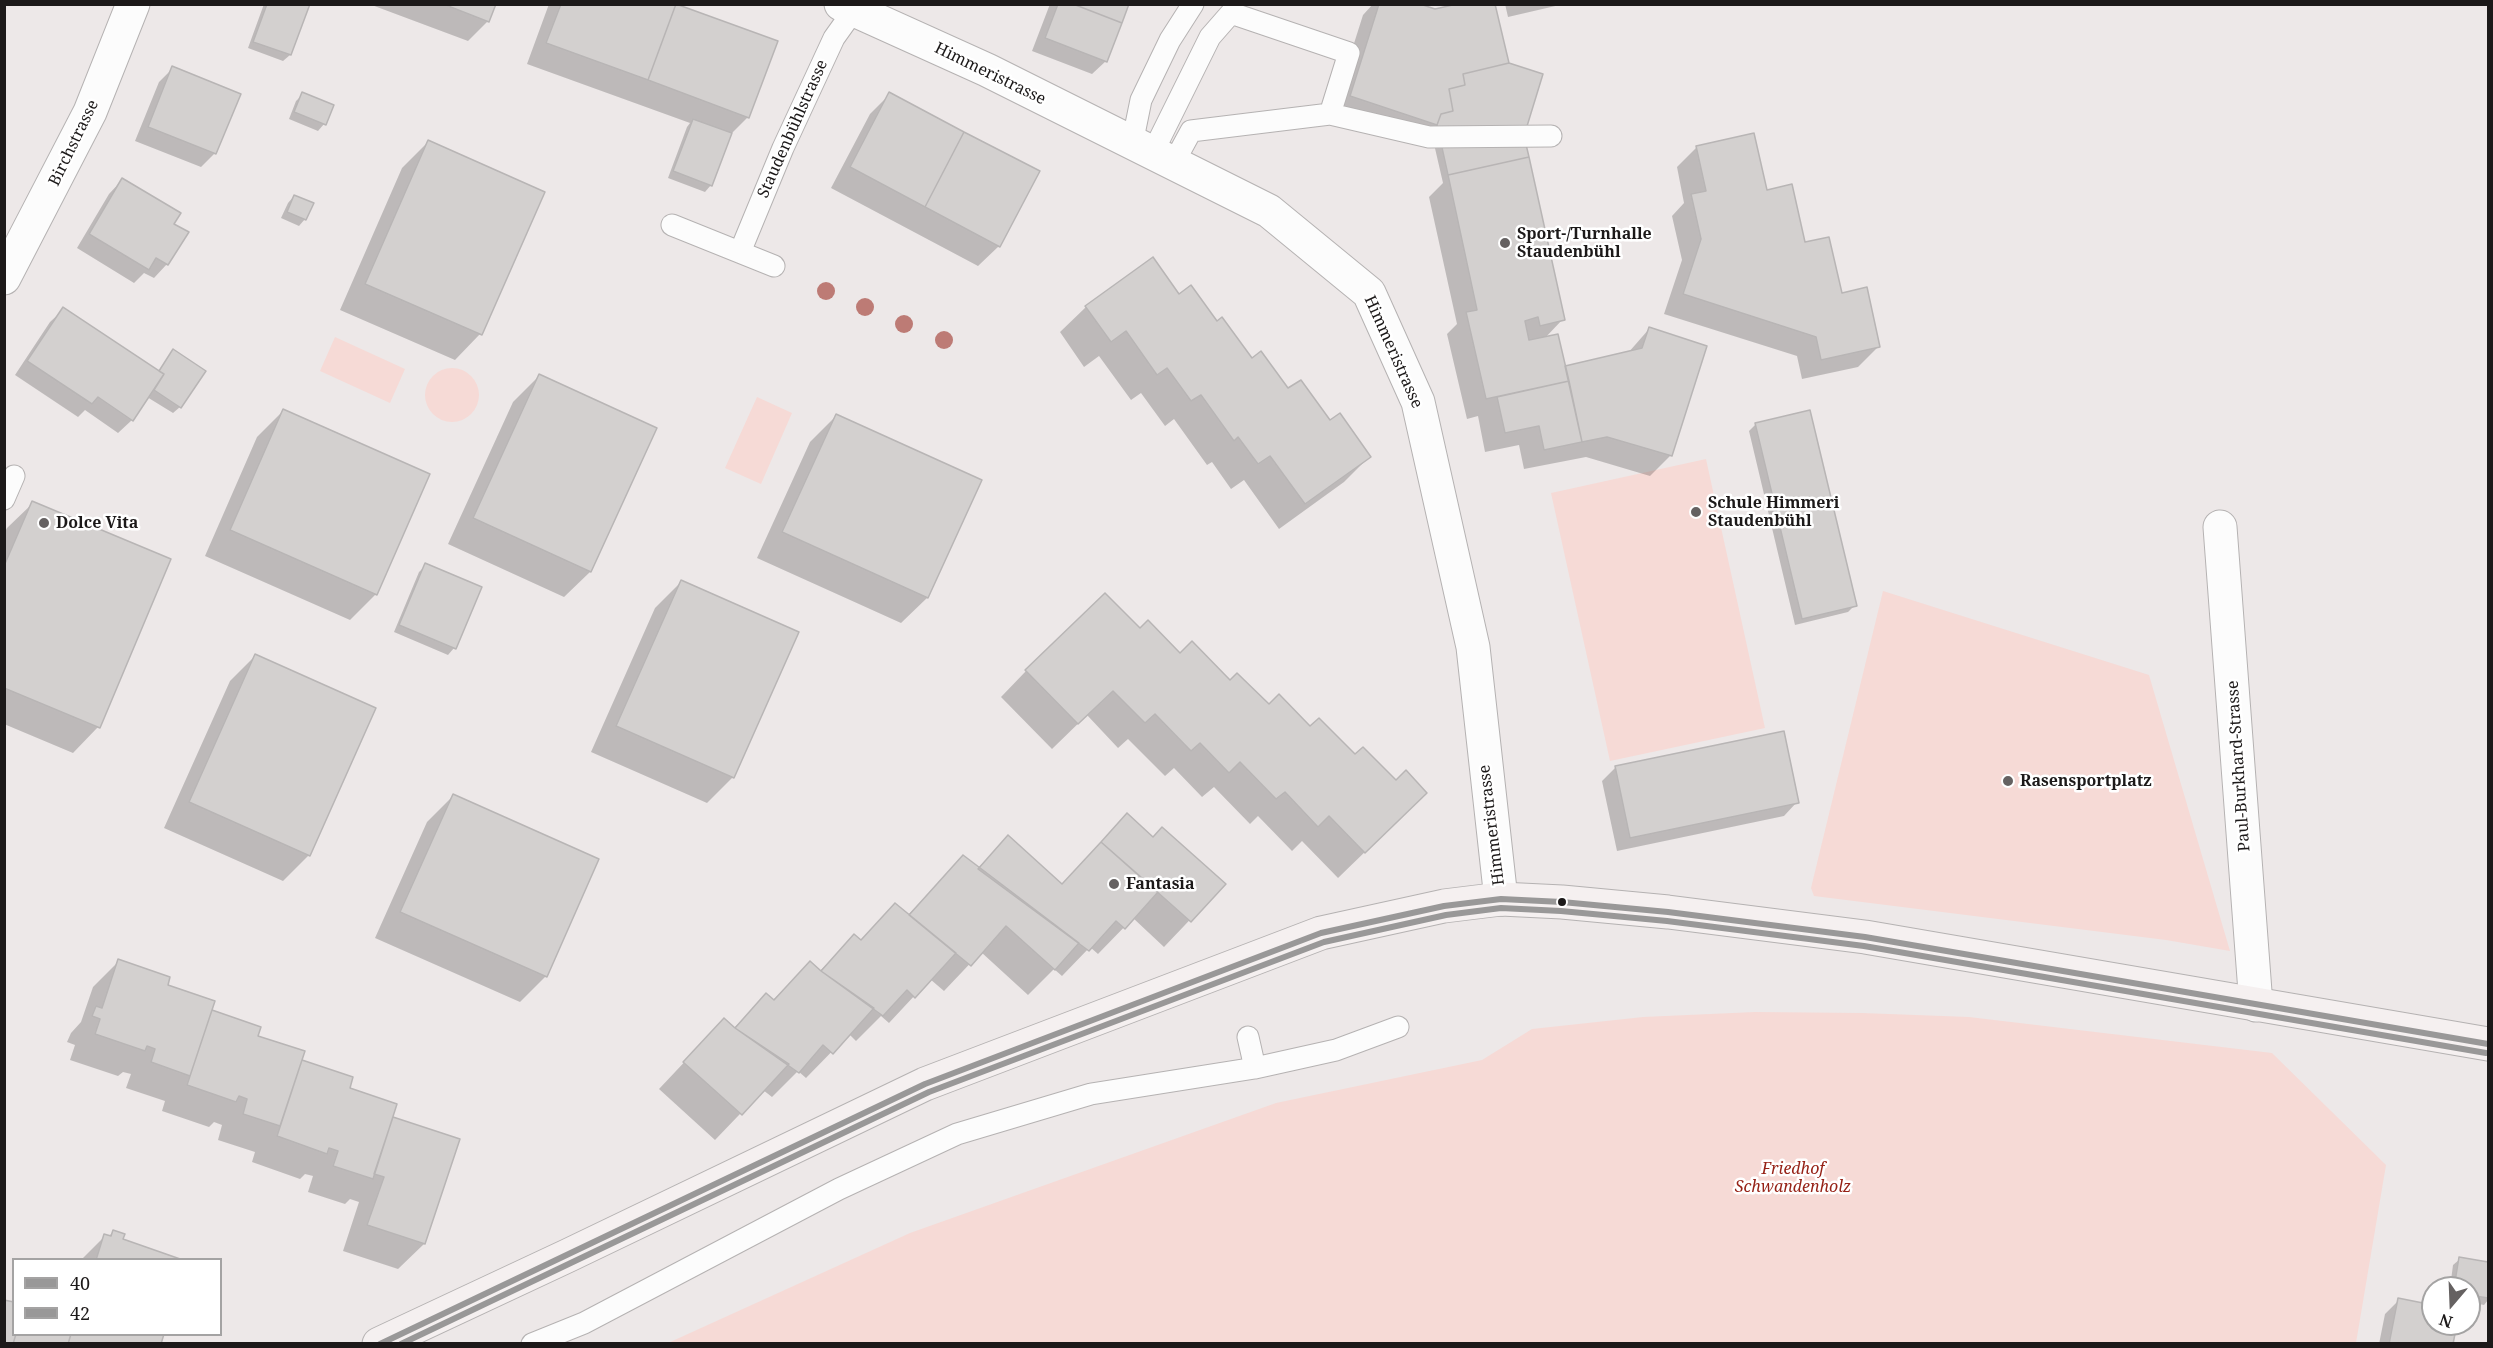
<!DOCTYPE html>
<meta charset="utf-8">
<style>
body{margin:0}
#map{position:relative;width:2493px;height:1348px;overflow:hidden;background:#ede8e8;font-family:"Noto Serif",serif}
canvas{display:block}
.frame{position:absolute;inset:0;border:6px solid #1c1919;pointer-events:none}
.legend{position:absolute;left:12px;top:1258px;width:210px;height:78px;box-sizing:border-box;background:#fff;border:2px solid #a4a3a3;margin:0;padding:8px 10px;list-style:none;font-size:18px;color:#1c1919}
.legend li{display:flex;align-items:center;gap:12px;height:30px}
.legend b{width:30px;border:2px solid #a4a3a3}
.north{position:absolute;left:2421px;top:1276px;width:60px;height:60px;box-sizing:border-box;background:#fff;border:2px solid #a4a3a3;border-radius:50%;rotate:199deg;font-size:16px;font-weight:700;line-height:24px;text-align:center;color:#1c1919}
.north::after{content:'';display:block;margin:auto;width:21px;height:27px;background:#656161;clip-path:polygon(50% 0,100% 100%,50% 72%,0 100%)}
</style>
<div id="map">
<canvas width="2493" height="1348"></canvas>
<div class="frame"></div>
<ul class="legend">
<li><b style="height:8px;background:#999898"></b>40</li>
<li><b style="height:8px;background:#999898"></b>42</li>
</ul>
<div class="north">N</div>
</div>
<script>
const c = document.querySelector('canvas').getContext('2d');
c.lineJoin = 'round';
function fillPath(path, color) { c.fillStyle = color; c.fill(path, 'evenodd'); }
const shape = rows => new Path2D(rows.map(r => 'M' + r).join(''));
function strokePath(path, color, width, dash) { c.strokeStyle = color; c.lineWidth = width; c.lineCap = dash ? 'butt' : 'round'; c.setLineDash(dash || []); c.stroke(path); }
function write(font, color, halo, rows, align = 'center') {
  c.font = font + ' "Noto Serif",serif'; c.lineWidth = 5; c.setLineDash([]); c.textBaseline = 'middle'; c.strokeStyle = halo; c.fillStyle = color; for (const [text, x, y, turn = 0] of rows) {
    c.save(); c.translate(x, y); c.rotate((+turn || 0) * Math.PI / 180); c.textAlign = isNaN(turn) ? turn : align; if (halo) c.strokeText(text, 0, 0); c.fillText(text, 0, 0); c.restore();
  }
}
const green = shape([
 [335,337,405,369,390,403,320,371],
 '425 395a27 27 0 1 1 54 0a27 27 0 1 1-54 0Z',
 [757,397,792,413,761,484,725,468],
 [1706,459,1765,728,1610,761,1551,493],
 [1883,591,2149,675,2230,951,2166,940,1814,896,1811,888],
 [1755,1012,1862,1013,1969,1017,2272,1053,2386,1165,2356,1343,668,1343,910,1233,1276,1103,1482,1060,1532,1029,1643,1017]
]);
const shadow = shape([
 [264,4,308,4,290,55,283,61,248,48],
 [369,4,494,4,488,21,468,41],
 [549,4,673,4,748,117,730,135,711,185,705,192,668,178,687,127,690,123,527,64],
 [1050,4,1127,4,1106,61,1092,74,1032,51],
 [1373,4,1415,4,1523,136,1563,319,1544,339,1564,368,1628,353,1649,329,1705,347,1670,456,1650,476,1586,457,1524,469,1519,445,1485,452,1478,416,1467,419,1447,334,1457,324,1429,197,1443,183,1431,131,1331,116,1363,15],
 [1505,4,1564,4,1508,17],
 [173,68,215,153,201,167,135,141,159,82],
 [303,94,324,124,318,131,289,119,296,101],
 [890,94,999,246,978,266,831,188,870,114],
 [428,142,480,334,455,360,340,310,402,168],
 [1697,147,1766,191,1878,347,1858,367,1802,379,1797,356,1664,314,1682,260,1672,216,1684,203,1677,167],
 [122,180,172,225,167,264,154,278,144,273,134,283,77,248,109,194],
 [294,196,305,219,299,226,281,218,288,203],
 [1178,296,1217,323,1252,360,1369,457,1344,482,1279,529,1244,480,1231,489,1212,462,1207,465,1174,419,1165,426,1141,393,1131,400,1099,356,1084,367,1060,332,1086,307],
 [64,309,158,372,173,351,180,407,173,413,147,397,132,420,118,433,85,410,78,417,15,375,50,322],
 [539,376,655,429,590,572,564,597,448,544,513,402],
 [283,411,376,594,350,620,205,556,257,437],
 [836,416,980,481,927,598,901,623,757,558,810,442],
 [1756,424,1855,605,1848,612,1795,625,1749,431],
 [33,503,169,560,98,727,73,753,4,724,4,534,7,528],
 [426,565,454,648,448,655,394,632,419,572],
 [681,582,733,777,707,803,591,752,655,608],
 [1140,630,1269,707,1400,818,1338,878,1302,841,1292,851,1258,816,1250,824,1214,787,1202,797,1174,768,1165,776,1128,739,1118,748,1087,715,1052,749,1001,697,1026,671],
 [256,655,309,855,283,881,164,828,230,681],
 [1616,767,1797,802,1784,816,1617,851,1602,781],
 [453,796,546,976,520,1002,375,938,427,822],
 [1127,815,1153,838,1224,884,1164,947,1133,918,1098,954,1090,947,1062,976,1054,969,1028,995,981,952,944,991,930,979,889,1023,881,1016,856,1041,849,1034,806,1078,798,1071,772,1097,763,1090,715,1140,659,1089,724,1020,733,1029,766,995,772,1001,810,963,819,972,854,936,860,941,895,905,907,916,963,857,977,869,1008,837,1061,885],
 [119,961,210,1011,260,1027,256,1037,300,1061,351,1078,348,1089,392,1118,458,1140,424,1244,398,1269,343,1251,359,1202,350,1199,345,1204,308,1192,313,1176,305,1174,300,1179,252,1162,255,1152,218,1140,222,1125,214,1122,209,1127,162,1111,165,1101,126,1088,131,1074,123,1072,118,1076,70,1060,75,1045,67,1042,71,1033,81,1022,93,987],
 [113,1232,121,1240,179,1260,81,1260,105,1236,108,1237],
 [2460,1259,2488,1263,2488,1300,2484,1305,2469,1302,2469,1288,2450,1288,2453,1265],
 [2399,1300,2433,1307,2433,1324,2456,1324,2452,1344,2379,1344,2385,1314]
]);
const building = shape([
 [267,4,310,4,291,55,253,42,267,4],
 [443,4,496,4,489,22,443,4],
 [561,4,676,4,648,80,546,43,561,4],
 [676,4,778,41,749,118,648,80,676,4],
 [1058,4,1073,4,1122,23,1107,62,1045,38,1058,4],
 [1073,4,1129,4,1122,23,1073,4],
 [1379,4,1420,4,1435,9,1457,4,1495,4,1509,63,1463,74,1465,85,1449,89,1453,111,1441,114,1437,125,1350,96,1379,4],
 [1509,63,1543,74,1524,136,1529,157,1448,175,1437,125,1441,114,1453,111,1449,89,1465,85,1463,74,1509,63],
 [172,66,241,94,216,154,148,127,172,66],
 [302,92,334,105,326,125,294,112,302,92],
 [889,92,964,132,925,207,850,167,889,92],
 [693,119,732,133,712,186,673,171,693,119],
 [964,132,1040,171,1000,247,925,207,964,132],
 [1754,133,1767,190,1792,184,1805,242,1829,237,1842,293,1867,287,1880,347,1821,360,1816,337,1683,294,1701,239,1691,194,1706,191,1696,146,1754,133],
 [428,140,545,192,482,335,365,284,428,140],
 [1529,157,1565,320,1540,326,1538,317,1525,321,1529,340,1558,334,1569,381,1486,399,1466,312,1477,310,1448,175,1529,157],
 [122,178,181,213,174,224,189,232,168,265,156,258,149,270,89,234,122,178],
 [294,195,314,203,306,220,287,212,294,195],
 [1153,257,1179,294,1191,285,1217,321,1222,317,1252,358,1261,351,1288,388,1301,380,1330,420,1340,413,1371,457,1305,504,1270,456,1258,464,1238,437,1234,441,1201,395,1191,401,1167,368,1157,375,1126,331,1111,342,1085,306,1153,257],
 [63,307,164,374,133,421,98,397,92,404,27,361,63,307],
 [1649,327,1707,346,1672,456,1607,437,1582,442,1565,366,1642,348,1649,327],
 [173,349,206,371,181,408,154,390,164,374,159,371,173,349],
 [539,374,657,428,591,572,473,518,539,374],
 [1569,381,1582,442,1544,450,1539,426,1505,433,1497,397,1569,381],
 [283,409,430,474,377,595,230,530,283,409],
 [1810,410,1857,606,1802,619,1755,423,1810,410],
 [836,414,982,480,928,598,782,532,836,414],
 [32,501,171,559,100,728,4,688,4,566,32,501],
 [425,563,482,587,456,649,399,625,425,563],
 [681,580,799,632,734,778,616,726,681,580],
 [1105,593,1140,628,1148,620,1180,653,1192,641,1230,680,1237,673,1269,704,1279,694,1310,726,1319,718,1355,754,1363,747,1396,780,1406,770,1427,793,1365,853,1329,816,1318,827,1285,792,1276,799,1240,762,1229,773,1200,743,1191,751,1155,714,1145,723,1113,691,1078,724,1025,670,1105,593],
 [255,654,376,708,310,856,189,802,255,654],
 [1784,731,1799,803,1630,838,1615,766,1784,731],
 [453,794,599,859,547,977,400,912,453,794],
 [1127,813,1153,837,1162,827,1226,884,1191,922,1101,842,1127,813],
 [1008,835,1062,884,1101,842,1158,892,1125,929,1116,921,1089,951,978,869,1008,835],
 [963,855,1079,943,1055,970,1006,926,971,966,909,915,963,855],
 [895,903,956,953,915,998,907,990,883,1016,821,971,854,934,861,940,895,903],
 [118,959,170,977,168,985,215,1001,190,1076,151,1062,155,1049,147,1046,145,1051,95,1034,100,1019,92,1016,96,1006,102,1008,118,959],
 [810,961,821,971,874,1008,833,1054,823,1045,799,1073,735,1028,766,993,774,1000,810,961],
 [212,1010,261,1027,258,1036,305,1051,280,1126,243,1114,247,1099,239,1096,236,1102,187,1085,212,1010],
 [724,1018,735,1028,789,1064,742,1115,683,1062,724,1018],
 [302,1060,353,1077,350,1088,397,1104,373,1179,333,1166,338,1151,329,1148,327,1154,277,1136,302,1060],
 [393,1117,460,1139,425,1244,367,1225,384,1177,374,1174,393,1117],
 [113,1230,125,1234,123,1239,183,1260,96,1260,104,1234,111,1236,113,1230],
 [2459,1257,2488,1262,2488,1298,2469,1295,2469,1288,2454,1288,2459,1257],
 [2398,1298,2433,1305,2433,1324,2457,1324,2453,1344,2389,1344,2398,1298],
 [4,1300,14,1302,14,1334,16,1334,13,1344,4,1344,4,1300],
 [16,1334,71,1334,68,1344,13,1344,16,1334],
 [71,1334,164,1334,161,1344,68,1344,71,1334]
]);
const lane = shape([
 [1132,144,1141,100,1170,40,1193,4],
 [1152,154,1210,37,1231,13,1349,53,1330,114,1429,137,1551,136],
 [1173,164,1191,131,1330,114],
 [672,225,774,266],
 [740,252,783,148,834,38,854,10],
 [4,499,14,476],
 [1248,1037,1255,1068],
 [532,1344,584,1323,839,1189,957,1134,1091,1094,1255,1068,1336,1050,1398,1027]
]);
const street = shape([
 [841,4,987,70,1269,211,1369,293,1418,402,1473,647,1501,899],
 [4,278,90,112,133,4],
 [2220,527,2256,1005]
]);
const secondary = shape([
 [379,1344,567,1256,925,1084,1321,933,1444,906,1501,899,1562,902,1668,912,1865,937,2488,1044]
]);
const bus1 = shape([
 [380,1344,925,1084,1321,933,1444,906,1501,899,1562,902,1668,912,1865,937,2488,1044]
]);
const bus2 = shape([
 [401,1344,929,1092,1324,942,1446,915,1501,908,1561,911,1667,921,1864,946,2486,1053]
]);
const trees = [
 [826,291],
 [865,307],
 [904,324],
 [944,340]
];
const markers = [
 [1505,243,6,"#656161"],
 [1696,512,6,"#656161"],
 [44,523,6,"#656161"],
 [2008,781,6,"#656161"],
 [1114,884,6,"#656161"],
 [1562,902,5,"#1c1919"]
];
const streetNames = [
 ["Himmeristrasse",990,74,26],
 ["Staudenbühlstrasse",793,129,-66],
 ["Birchstrasse",74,143,-64],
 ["Himmeristrasse",1393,352,66],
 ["Paul-Burkhard-Strasse",2239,766,-94],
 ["Himmeristrasse",1492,825,-97]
];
const poiNames = [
 ["Sport-/Turnhalle",1517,234],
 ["Staudenbühl",1517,252],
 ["Schule Himmeri",1708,503],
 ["Staudenbühl",1708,521],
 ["Dolce Vita",56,523],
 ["Rasensportplatz",2020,781],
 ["Fantasia",1126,884]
];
const parkNames = [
 ["Friedhof",1793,1169],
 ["Schwandenholz",1793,1187]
];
fillPath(green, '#f6dad6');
fillPath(shadow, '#0003');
fillPath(building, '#d3d0cf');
strokePath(building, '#b8b5b5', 1.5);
strokePath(lane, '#b5b2b2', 23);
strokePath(street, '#b5b2b2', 35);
strokePath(secondary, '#b5b2b2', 35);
strokePath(lane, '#fcfcfc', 21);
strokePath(street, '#fcfcfc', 33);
strokePath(secondary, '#f5f0f0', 33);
strokePath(bus1, '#999898', 6);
strokePath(bus2, '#999898', 6);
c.fillStyle = '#bd7b75';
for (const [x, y] of trees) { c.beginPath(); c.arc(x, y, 9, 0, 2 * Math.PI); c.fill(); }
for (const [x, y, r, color] of markers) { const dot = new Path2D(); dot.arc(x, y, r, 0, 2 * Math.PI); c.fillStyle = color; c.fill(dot); strokePath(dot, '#fff', 2); }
write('16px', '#1c1919', '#fff', streetNames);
write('bold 16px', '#1c1919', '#fff', poiNames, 'left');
write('italic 16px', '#962217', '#fff', parkNames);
</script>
